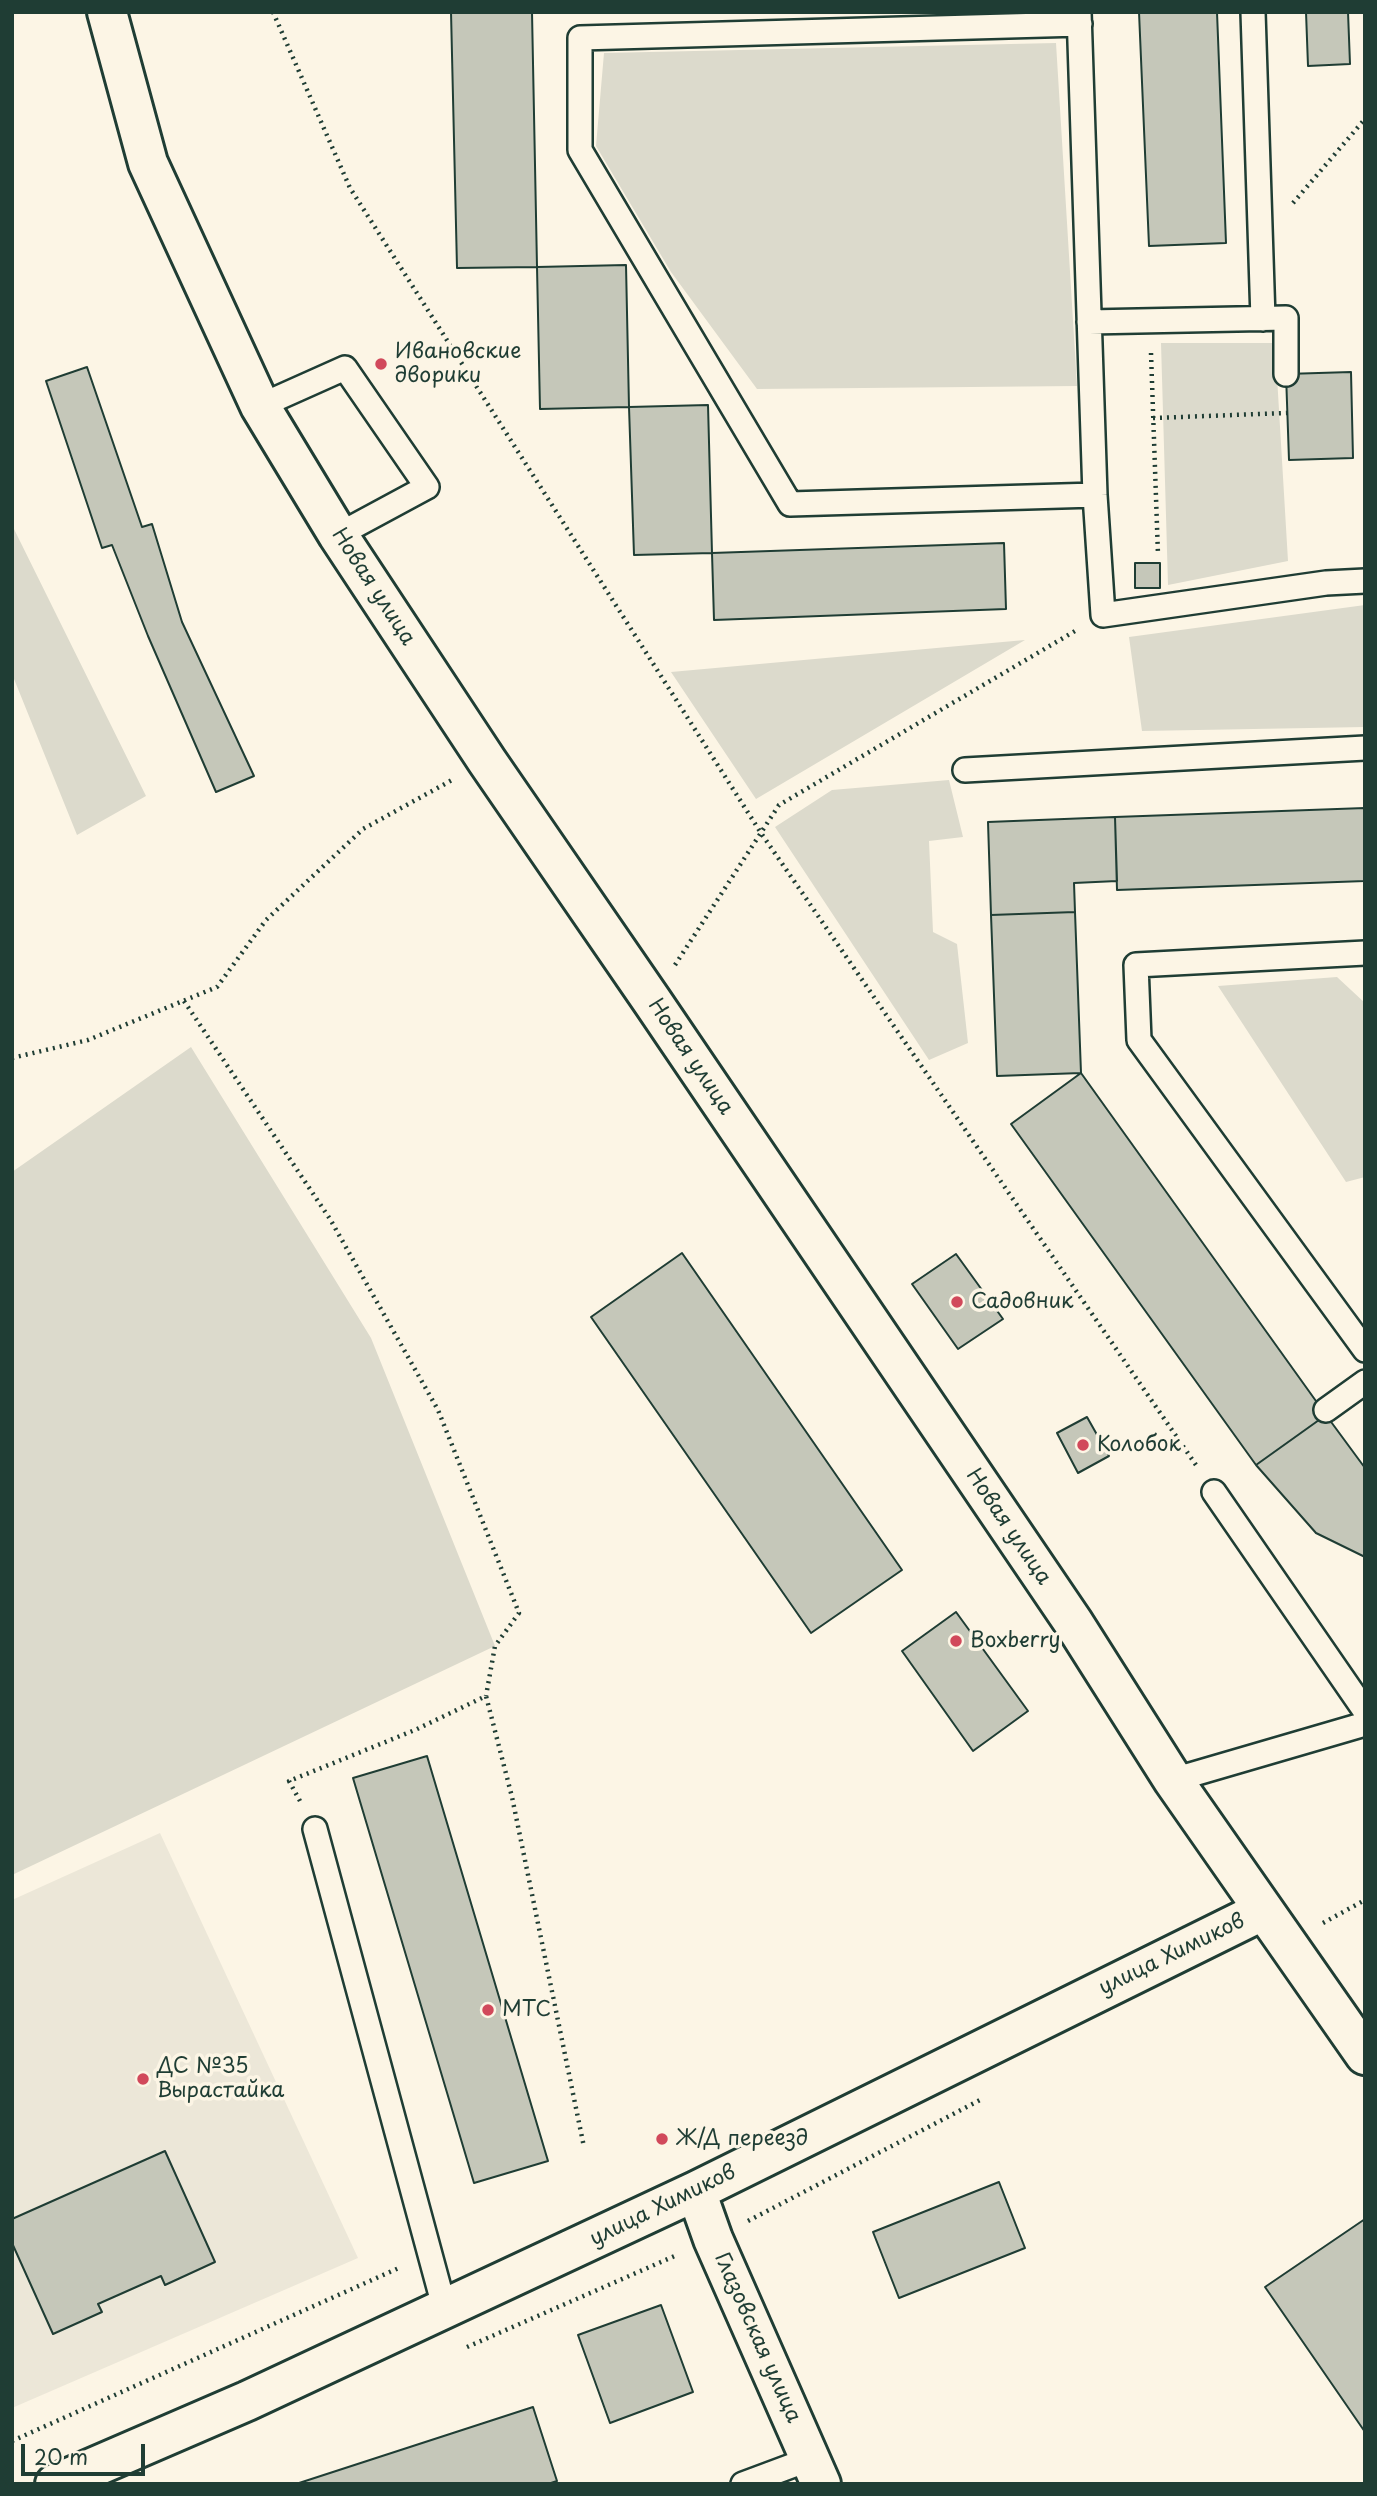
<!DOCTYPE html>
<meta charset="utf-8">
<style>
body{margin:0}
#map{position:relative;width:1377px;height:2496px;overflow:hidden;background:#fcf5e5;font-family:"Playpen Sans",sans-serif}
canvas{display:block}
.frame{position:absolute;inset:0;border:14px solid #1f3d34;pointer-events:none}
.scale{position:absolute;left:21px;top:2444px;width:124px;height:32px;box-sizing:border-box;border:4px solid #1f3d34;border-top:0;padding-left:9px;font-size:21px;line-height:24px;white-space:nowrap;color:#1f3d34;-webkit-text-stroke:5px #fcf5e5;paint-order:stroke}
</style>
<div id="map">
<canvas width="1377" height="2496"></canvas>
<div class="frame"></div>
<div class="scale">20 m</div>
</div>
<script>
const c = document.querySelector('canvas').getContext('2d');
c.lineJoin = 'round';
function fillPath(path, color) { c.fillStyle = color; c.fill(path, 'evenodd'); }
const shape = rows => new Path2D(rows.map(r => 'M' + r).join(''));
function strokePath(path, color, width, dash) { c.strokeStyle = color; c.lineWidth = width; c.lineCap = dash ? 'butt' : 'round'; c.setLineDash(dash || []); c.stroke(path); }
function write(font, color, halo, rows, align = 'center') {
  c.font = font + ' "Playpen Sans",sans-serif'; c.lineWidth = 7; c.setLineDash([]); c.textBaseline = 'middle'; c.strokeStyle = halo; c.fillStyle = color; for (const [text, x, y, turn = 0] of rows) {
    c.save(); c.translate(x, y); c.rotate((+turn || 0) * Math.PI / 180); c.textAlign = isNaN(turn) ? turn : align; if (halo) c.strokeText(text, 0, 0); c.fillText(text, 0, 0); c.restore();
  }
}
const built = shape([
 [160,1833,358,2258,12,2408,12,1900]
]);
const green = shape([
 [1056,43,1077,386,757,389,671,272,596,146,604,53],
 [1161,343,1275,343,1288,561,1168,585],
 [12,525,146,796,77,835,12,674],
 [1365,605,1365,727,1142,731,1129,637],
 [1025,640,756,799,671,672],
 [949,780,963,837,929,841,933,932,957,944,968,1043,929,1060,775,827,832,790],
 [1337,977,1365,1003,1365,1177,1346,1182,1218,986],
 [191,1047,371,1338,495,1646,12,1875,12,1172]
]);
const building = shape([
 [451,12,532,12,537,267,457,268,451,12],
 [1139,12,1217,12,1226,243,1149,246,1139,12],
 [1306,12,1348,12,1350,64,1308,66,1306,12],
 [626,265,629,407,540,409,537,267,626,265],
 [87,367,142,527,152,524,182,622,254,776,216,792,148,636,112,545,102,548,46,381,87,367],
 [1351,372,1353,458,1289,460,1286,374,1351,372],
 [708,405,712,553,634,555,629,407,708,405],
 [1004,543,1006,609,714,620,712,553,1004,543],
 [1135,563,1160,563,1160,588,1135,588,1135,563],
 [1365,808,1365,881,1117,890,1115,817,1365,808],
 [1115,817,1117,881,1074,883,1075,912,991,915,988,822,1115,817],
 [1075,912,1081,1073,997,1076,991,915,1075,912],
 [1081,1073,1326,1415,1256,1465,1011,1124,1081,1073],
 [682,1253,902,1570,811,1633,591,1317,682,1253],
 [956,1254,1003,1319,958,1349,912,1284,956,1254],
 [1326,1415,1365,1468,1365,1557,1316,1533,1256,1465,1326,1415],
 [1087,1417,1109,1456,1078,1473,1057,1433,1087,1417],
 [956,1612,1028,1711,973,1751,902,1651,956,1612],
 [427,1756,548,2161,474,2183,353,1778,427,1756],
 [165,2151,215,2262,165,2285,161,2276,98,2304,102,2312,53,2334,12,2243,12,2219,165,2151],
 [999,2182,1025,2248,899,2298,873,2232,999,2182],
 [1365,2219,1365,2432,1265,2287,1365,2219],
 [661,2305,693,2392,610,2423,578,2335,661,2305],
 [533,2407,557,2481,548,2484,296,2484,533,2407]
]);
const path = shape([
 [273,12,350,188,761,833,1196,1465],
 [1293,203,1365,119],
 [1151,353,1158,555],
 [1153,418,1287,413],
 [675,965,779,805,1075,631],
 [184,1001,330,1219,438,1410,519,1613,495,1646,486,1696],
 [12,1058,88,1040,217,987,266,920,363,829,452,780],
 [300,1801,289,1781,415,1730,486,1696,512,1797,584,2147],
 [1323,1923,1365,1900],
 [748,2221,982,2099],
 [467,2347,677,2255],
 [12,2441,401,2267]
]);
const lane = shape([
 [1079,12,1095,495,1103,615,1326,583,1365,581],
 [1253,12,1263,319],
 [1080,24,580,38,580,150,790,504,1095,495],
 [1089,322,1286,318,1286,374],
 [260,406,345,368,427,487,338,535],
 [965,770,1365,748],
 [1365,953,1136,965,1139,1040,1365,1350],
 [1326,1410,1365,1382],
 [1214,1492,1365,1711],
 [1173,1780,1365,1724],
 [315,1829,445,2310],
 [743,2484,810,2459]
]);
const street = shape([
 [696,2191,713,2239,821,2484],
 [55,2484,247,2401,696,2191,1262,1911]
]);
const secondary = shape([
 [107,12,148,163,260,406,338,535,487,761,652,1001,1073,1622,1173,1780,1365,2055]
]);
const markers = [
 [381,364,7,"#d1495b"],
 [957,1302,7,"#d1495b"],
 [1083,1445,7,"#d1495b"],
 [956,1641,7,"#d1495b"],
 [488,2010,7,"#d1495b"],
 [143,2079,7,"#d1495b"],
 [662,2139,7,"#d1495b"]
];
const poiNames = [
 ["Ивановские",395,352],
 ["дворики",395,376],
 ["Садовник",971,1302],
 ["Колобок",1097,1445],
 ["Boxberry",970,1641],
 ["МТС",502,2010],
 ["ДС №35",157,2067],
 ["Вырастайка",157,2091],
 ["Ж/Д переезд",676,2139]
];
const streetNames = [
 ["Новая улица",373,587,57],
 ["Новая улица",690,1057,56],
 ["Новая улица",1008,1527,56],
 ["улица Химиков",1172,1955,-26],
 ["улица Химиков",663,2206,-26],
 ["Глазовская улица",757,2338,66]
];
fillPath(built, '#ece7d8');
fillPath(green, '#dcdacc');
fillPath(building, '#c5c7b9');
strokePath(building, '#1f3d34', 2);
strokePath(lane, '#1f3d34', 28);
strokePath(street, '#1f3d34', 44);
strokePath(secondary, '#1f3d34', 44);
strokePath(path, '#1f3d34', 4.5, [2, 5]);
strokePath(lane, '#fcf5e5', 23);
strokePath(street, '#fcf5e5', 38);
strokePath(secondary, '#fcf5e5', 38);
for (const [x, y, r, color] of markers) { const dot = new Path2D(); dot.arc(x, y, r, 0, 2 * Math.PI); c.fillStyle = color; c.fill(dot); strokePath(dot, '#fcf5e5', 2.5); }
write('21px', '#1f3d34', '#fcf5e5', poiNames, 'left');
write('21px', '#1f3d34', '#fcf5e5', streetNames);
</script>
